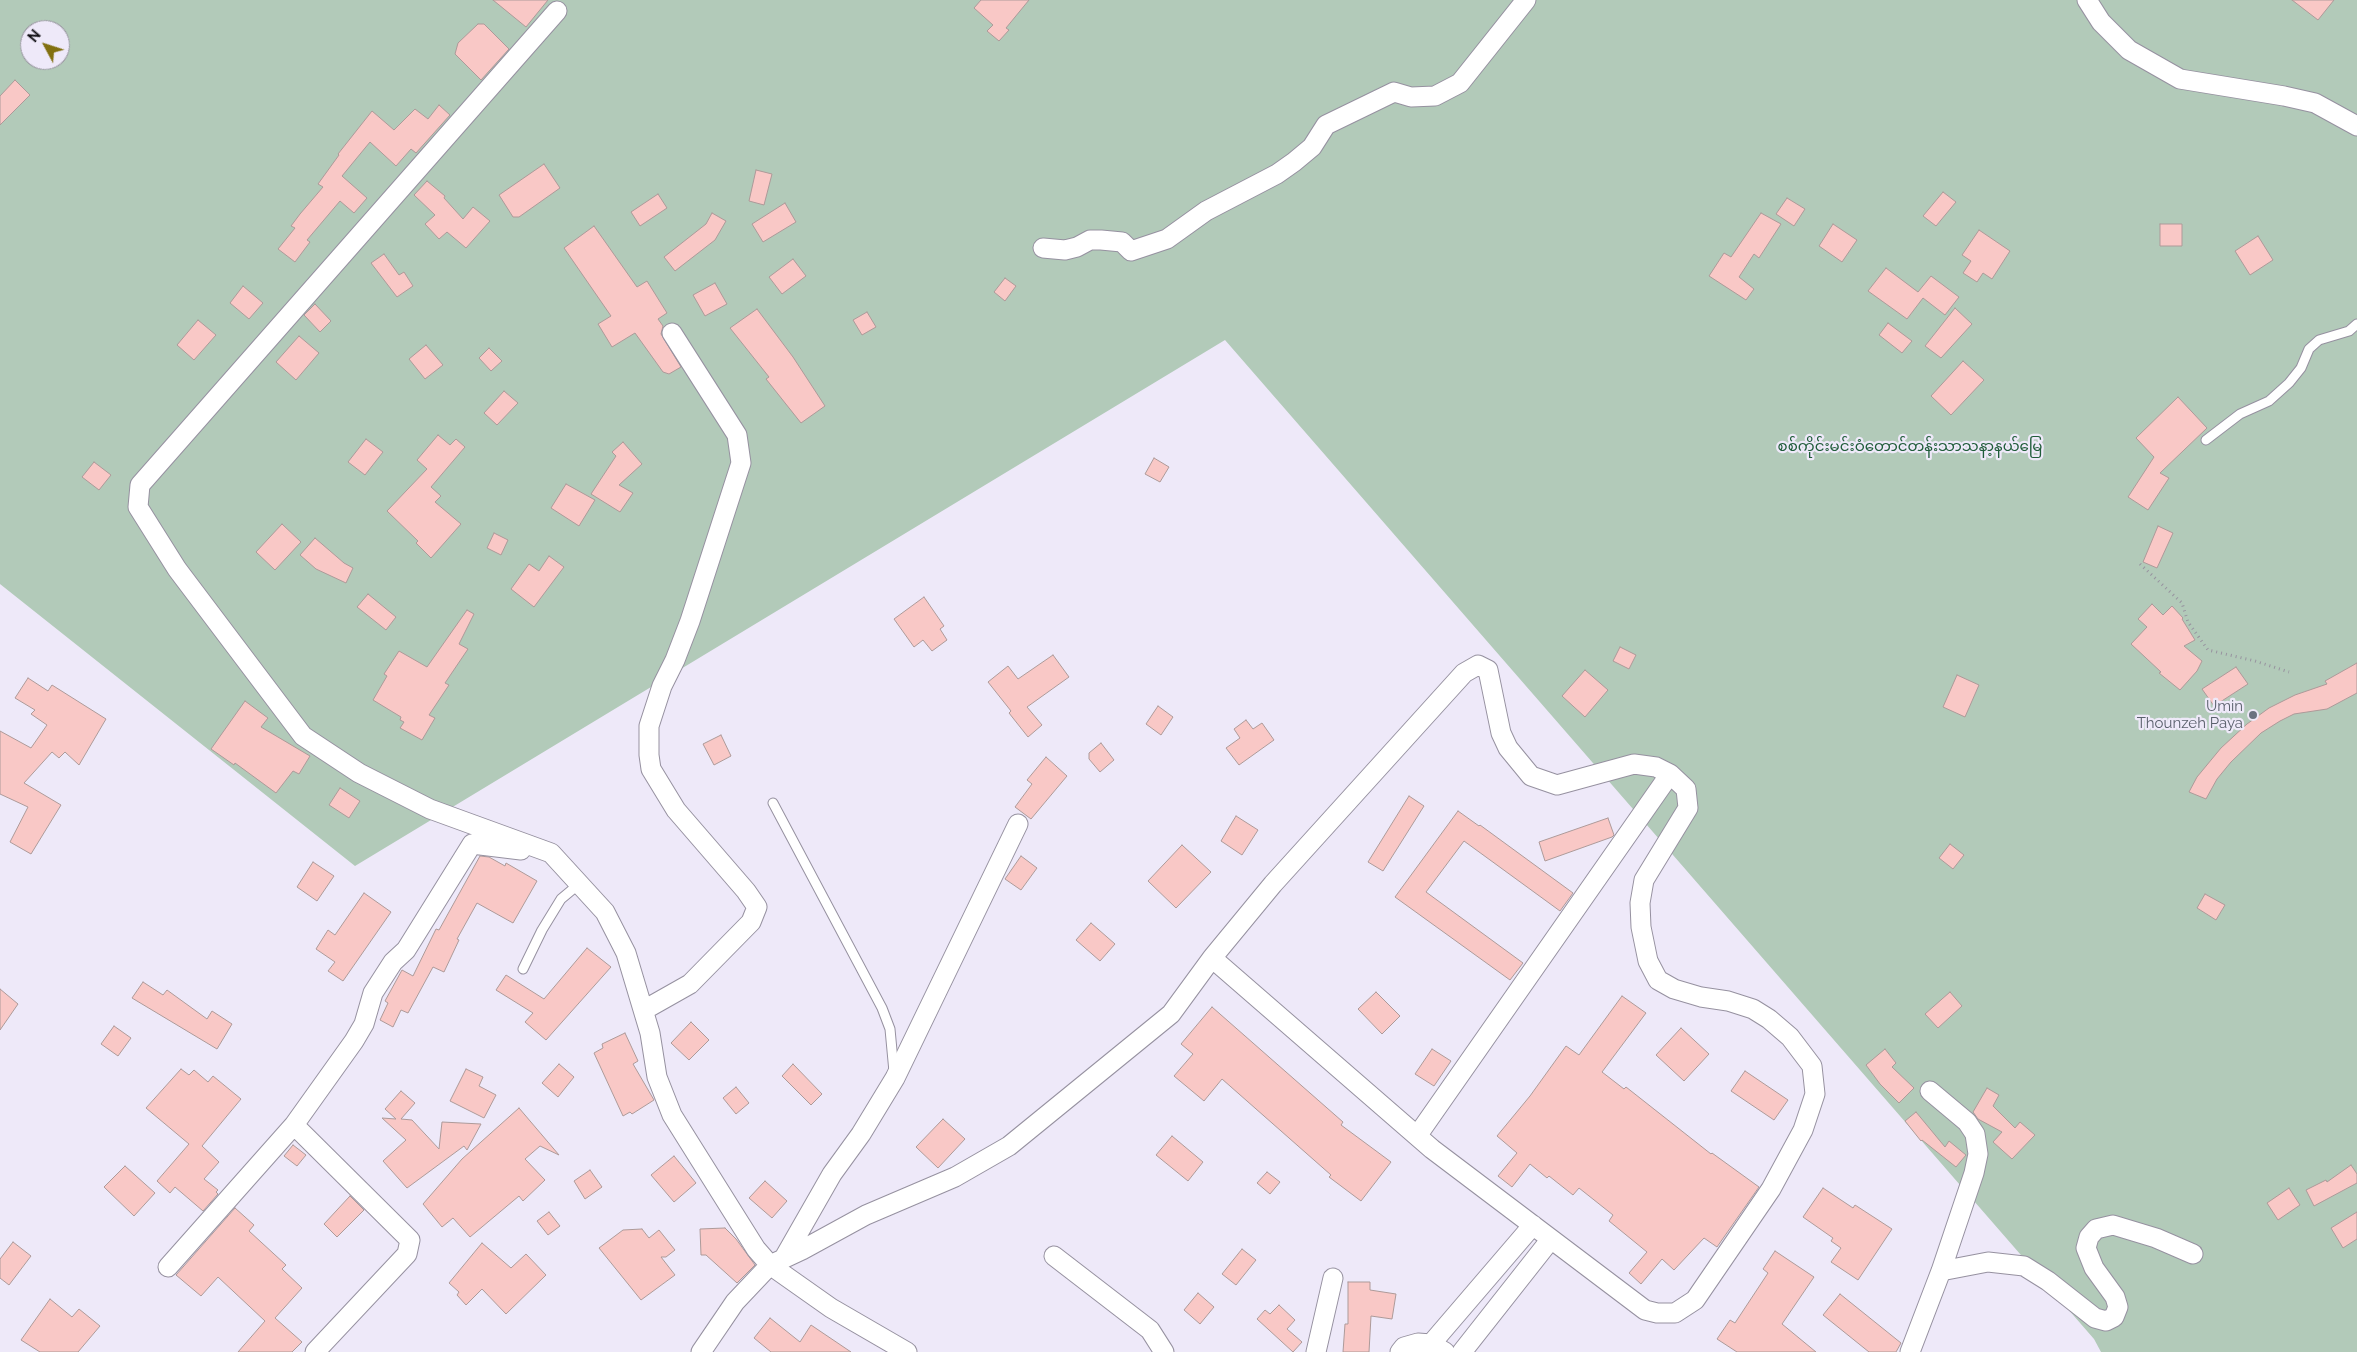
<!DOCTYPE html>
<meta charset="utf-8">
<style>
body{margin:0}
#map{position:relative;width:2357px;height:1352px;overflow:hidden;background:#eee9f9;font-family:Raleway,sans-serif}
canvas{display:block}
.north{position:absolute;left:20px;top:20px;width:50px;height:50px;box-sizing:border-box;background:#eee9f9;border:1px solid #96929d;border-radius:50%;rotate:310deg;font-size:14px;font-weight:700;line-height:20px;text-align:center;color:#110f14}
.north::after{content:'';display:block;margin:auto;width:18px;height:22px;background:#827010;clip-path:polygon(50% 0,100% 100%,50% 72%,0 100%)}
</style>
<div id="map">
<canvas width="2357" height="1352"></canvas>
<div class="north">N</div>
</div>
<script>
const c = document.querySelector('canvas').getContext('2d');
c.lineJoin = 'round';
function fillPath(path, color) { c.fillStyle = color; c.fill(path, 'evenodd'); }
const shape = rows => new Path2D(rows.map(r => 'M' + r).join(''));
function strokePath(path, color, width, dash) { c.strokeStyle = color; c.lineWidth = width; c.lineCap = dash ? 'butt' : 'round'; c.setLineDash(dash || []); c.stroke(path); }
function write(font, color, halo, rows, align = 'center') {
  c.font = font + ' Raleway,"Noto Sans Myanmar",sans-serif'; c.lineWidth = 4.5; c.setLineDash([]); c.textBaseline = 'middle'; c.strokeStyle = halo; c.fillStyle = color; for (const [text, x, y, turn = 0] of rows) {
    c.save(); c.translate(x, y); c.rotate((+turn || 0) * Math.PI / 180); c.textAlign = isNaN(turn) ? turn : align; if (halo) c.strokeText(text, 0, 0); c.fillText(text, 0, 0); c.restore();
  }
}
const green = shape([
 [0,0,2357,0,2357,1352,2101,1352,2094,1339,1225,340,355,866,0,584],
 [30,30,60,30,60,60,30,60]
]);
const building = shape([
 [493,0,548,0,526,27,493,0],
 [981,0,1029,0,1006,28,1009,30,999,41,987,31,993,25,974,8,981,0],
 [2292,0,2334,0,2318,20,2292,0],
 [478,24,484,24,509,49,481,80,455,54,458,43,478,24],
 [15,80,30,95,0,125,0,96,15,80],
 [439,105,450,115,416,153,411,149,396,166,370,142,342,176,367,198,354,213,340,201,307,240,310,242,295,262,278,249,295,228,291,226,300,214,323,187,318,184,339,155,338,154,372,111,394,130,415,109,428,119,439,105],
 [544,164,560,188,519,217,513,217,499,195,544,164],
 [756,170,772,174,764,205,749,201,756,170],
 [427,181,445,196,444,198,463,219,473,207,490,221,466,248,447,232,439,239,425,224,435,215,414,195,427,181],
 [1943,192,1956,202,1936,226,1923,216,1943,192],
 [658,194,667,208,640,226,631,212,658,194],
 [1787,198,1805,209,1794,226,1776,214,1787,198],
 [785,203,796,222,763,242,752,224,785,203],
 [712,213,726,221,715,240,675,271,664,257,706,224,712,213],
 [1761,213,1781,224,1759,258,1754,254,1739,277,1754,289,1746,300,1709,276,1724,253,1731,257,1761,213],
 [1833,224,1857,240,1842,262,1819,246,1833,224],
 [2160,224,2182,224,2182,246,2160,246,2160,224],
 [594,226,637,287,647,281,667,313,658,319,663,326,661,334,681,367,669,374,663,372,635,333,612,347,598,324,611,316,564,248,594,226],
 [1979,230,2010,251,1992,279,1983,273,1977,282,1963,273,1971,261,1962,255,1979,230],
 [2258,236,2273,260,2250,275,2235,251,2258,236],
 [384,254,399,275,404,272,413,286,397,297,371,263,384,254],
 [793,259,806,276,782,294,769,277,793,259],
 [1886,268,1918,292,1931,276,1959,297,1945,315,1923,298,1907,319,1868,291,1886,268],
 [1005,278,1016,286,1005,301,994,292,1005,278],
 [715,283,727,304,705,316,693,295,715,283],
 [243,286,263,303,249,319,230,303,243,286],
 [315,304,331,321,320,332,304,315,315,304],
 [1955,308,1972,324,1941,358,1925,346,1955,308],
 [757,309,793,357,825,406,801,423,766,379,769,377,730,328,757,309],
 [867,312,876,327,862,335,853,320,867,312],
 [198,320,216,335,194,360,177,345,198,320],
 [1888,323,1912,341,1902,353,1879,335,1888,323],
 [299,336,319,353,296,380,276,362,299,336],
 [426,345,443,365,425,379,409,359,426,345],
 [489,348,502,361,491,371,479,358,489,348],
 [1963,361,1984,380,1951,415,1931,396,1963,361],
 [504,391,518,403,497,425,484,413,504,391],
 [2178,397,2207,428,2160,473,2169,478,2148,510,2128,497,2154,457,2136,438,2178,397],
 [438,435,450,445,456,439,465,447,431,487,441,496,435,502,461,524,431,558,416,543,418,541,387,511,427,469,417,460,438,435],
 [366,439,383,452,365,475,348,462,366,439],
 [623,442,642,464,619,485,633,493,620,512,591,494,616,456,612,452,623,442],
 [1154,458,1169,467,1160,482,1145,474,1154,458],
 [94,462,111,475,99,490,82,477,94,462],
 [566,484,595,500,579,526,551,508,566,484],
 [282,524,301,542,275,570,256,552,282,524],
 [2158,526,2173,533,2157,568,2143,562,2158,526],
 [494,533,508,540,501,555,487,548,494,533],
 [315,538,344,563,353,568,346,583,316,569,300,555,315,538],
 [549,556,564,567,534,607,511,589,529,564,539,571,549,556],
 [368,594,396,617,386,630,357,607,368,594],
 [924,597,944,626,940,629,947,640,932,651,923,640,914,647,894,619,924,597],
 [2152,604,2163,615,2172,606,2183,618,2182,619,2195,640,2184,646,2202,661,2197,671,2180,690,2159,673,2161,672,2131,644,2147,627,2138,619,2152,604],
 [467,610,474,614,459,644,468,649,445,683,449,685,429,715,435,718,422,740,400,728,404,722,400,720,401,717,373,700,387,676,384,674,399,651,427,667,467,610],
 [1620,647,1636,655,1629,669,1613,661,1620,647],
 [1053,655,1069,677,1027,707,1042,725,1028,737,1009,713,1011,711,988,682,1008,666,1018,679,1053,655],
 [2357,663,2357,693,2327,709,2294,714,2280,721,2261,733,2231,762,2217,779,2206,799,2189,792,2197,777,2221,748,2247,724,2269,708,2295,695,2327,684,2325,681,2357,663],
 [2236,667,2248,684,2214,706,2202,689,2236,667],
 [1585,670,1608,690,1585,717,1562,696,1585,670],
 [1957,675,1979,685,1965,717,1943,707,1957,675],
 [28,678,48,691,52,685,106,719,79,765,65,752,59,758,52,752,24,783,61,805,31,854,10,842,28,807,0,794,0,731,31,748,47,725,31,714,35,710,15,698,28,678],
 [245,701,268,718,261,727,310,756,299,774,293,771,276,793,235,763,234,765,211,749,245,701],
 [1158,706,1173,717,1161,735,1146,724,1158,706],
 [1246,720,1253,729,1262,723,1274,740,1239,765,1226,748,1240,738,1234,729,1246,720],
 [721,735,731,756,714,765,703,744,721,735],
 [1101,743,1114,760,1100,772,1089,759,1089,753,1101,743],
 [1046,757,1067,776,1031,819,1015,807,1032,784,1027,780,1046,757],
 [340,788,360,801,349,818,329,805,340,788],
 [1409,796,1424,806,1383,871,1368,862,1409,796],
 [1458,811,1479,826,1480,825,1573,893,1560,911,1464,841,1426,892,1523,963,1510,980,1395,897,1458,811],
 [1236,816,1258,830,1242,855,1221,841,1236,816],
 [1608,818,1614,835,1612,837,1545,861,1539,842,1608,818],
 [1950,844,1964,855,1953,869,1939,858,1950,844],
 [1182,845,1211,872,1176,908,1148,881,1182,845],
 [480,856,489,857,505,866,506,863,537,881,513,923,477,903,457,939,459,940,444,972,433,967,408,1013,401,1010,393,1027,380,1020,388,1003,385,1001,402,970,413,976,436,929,439,930,480,856],
 [1021,856,1037,868,1021,890,1005,879,1021,856],
 [313,862,334,876,317,901,297,887,313,862],
 [364,893,391,912,343,981,328,971,335,962,316,949,328,930,335,935,364,893],
 [2205,894,2225,905,2216,920,2197,908,2205,894],
 [1091,923,1115,944,1100,961,1076,940,1091,923],
 [587,948,611,967,546,1040,525,1022,533,1013,496,990,506,975,544,999,587,948],
 [143,982,163,995,167,990,207,1019,212,1011,232,1024,217,1049,132,998,143,982],
 [0,989,18,1004,0,1030,0,989],
 [1376,992,1400,1016,1382,1034,1358,1009,1376,992],
 [1950,992,1962,1006,1938,1028,1925,1014,1950,992],
 [1622,996,1646,1013,1602,1072,1624,1089,1626,1087,1711,1154,1712,1153,1759,1187,1717,1247,1704,1238,1674,1270,1662,1259,1641,1284,1629,1273,1647,1252,1609,1221,1613,1215,1579,1188,1573,1195,1549,1176,1547,1178,1530,1164,1512,1187,1498,1176,1517,1153,1497,1136,1530,1096,1566,1046,1579,1055,1622,996],
 [1212,1007,1343,1122,1341,1125,1391,1162,1361,1201,1329,1177,1331,1175,1222,1079,1204,1101,1174,1076,1193,1054,1181,1044,1212,1007],
 [691,1022,709,1040,689,1060,671,1043,691,1022],
 [114,1026,131,1038,118,1056,101,1044,114,1026],
 [1681,1028,1709,1054,1684,1081,1656,1055,1681,1028],
 [625,1033,638,1061,633,1064,654,1100,632,1114,630,1112,623,1116,594,1053,603,1048,602,1044,625,1033],
 [1432,1049,1451,1061,1434,1086,1415,1074,1432,1049],
 [1885,1049,1896,1063,1892,1067,1914,1088,1899,1103,1880,1084,1866,1065,1885,1049],
 [559,1064,574,1077,558,1097,542,1083,559,1064],
 [793,1064,822,1094,811,1105,782,1076,793,1064],
 [181,1069,189,1075,194,1070,208,1082,213,1076,241,1099,202,1146,219,1162,204,1179,218,1190,216,1192,218,1194,203,1211,175,1187,170,1193,157,1181,189,1144,146,1108,181,1069],
 [466,1069,483,1077,479,1086,496,1095,484,1118,450,1101,466,1069],
 [1745,1071,1788,1100,1774,1120,1731,1091,1745,1071],
 [736,1087,749,1103,736,1114,723,1098,736,1087],
 [1987,1088,1999,1095,1993,1106,2015,1128,2020,1122,2035,1135,2012,1159,1993,1142,2002,1132,1978,1119,1973,1112,1987,1088],
 [401,1091,415,1103,401,1119,412,1120,439,1149,442,1122,481,1124,467,1150,464,1146,407,1188,383,1161,406,1140,382,1118,396,1119,385,1109,401,1091],
 [519,1108,559,1155,540,1146,525,1159,545,1180,523,1201,519,1196,470,1237,453,1218,442,1227,423,1204,462,1159,519,1108],
 [1916,1112,1945,1147,1949,1141,1966,1155,1956,1167,1922,1140,1921,1141,1905,1121,1916,1112],
 [943,1119,965,1139,938,1168,916,1147,943,1119],
 [1172,1136,1203,1162,1188,1181,1156,1155,1172,1136],
 [293,1145,306,1155,297,1166,284,1156,293,1145],
 [674,1156,696,1183,674,1202,651,1175,674,1156],
 [2351,1165,2357,1174,2357,1183,2314,1206,2306,1190,2326,1180,2327,1182,2351,1165],
 [125,1166,155,1193,134,1216,104,1187,125,1166],
 [590,1170,602,1187,585,1199,574,1181,590,1170],
 [1267,1172,1280,1182,1270,1194,1257,1183,1267,1172],
 [765,1181,787,1201,772,1218,749,1198,765,1181],
 [1823,1188,1853,1208,1855,1205,1892,1229,1858,1280,1831,1262,1841,1248,1831,1241,1833,1238,1803,1217,1823,1188],
 [2289,1188,2300,1205,2278,1220,2267,1203,2289,1188],
 [350,1196,364,1210,337,1237,324,1224,350,1196],
 [235,1208,254,1225,249,1231,286,1265,282,1269,302,1288,275,1318,302,1342,292,1352,238,1352,265,1321,218,1277,201,1296,176,1275,235,1208],
 [549,1212,560,1226,548,1235,537,1221,549,1212],
 [2357,1212,2357,1239,2343,1248,2331,1228,2357,1212],
 [725,1228,736,1239,755,1265,737,1283,706,1255,701,1255,700,1229,725,1228],
 [642,1229,649,1238,659,1230,675,1250,666,1257,661,1257,675,1275,641,1300,599,1248,623,1230,642,1229],
 [13,1242,31,1256,9,1285,0,1278,0,1259,13,1242],
 [482,1243,511,1268,526,1254,546,1275,506,1314,482,1289,466,1305,457,1295,459,1292,449,1283,482,1243],
 [1242,1249,1256,1260,1236,1285,1222,1274,1242,1249],
 [1775,1251,1814,1277,1782,1324,1816,1352,1737,1352,1717,1339,1730,1320,1735,1323,1768,1273,1763,1269,1775,1251],
 [1348,1282,1370,1282,1370,1290,1396,1294,1392,1319,1371,1316,1369,1352,1343,1352,1345,1324,1348,1324,1348,1282],
 [1198,1293,1214,1307,1200,1324,1184,1310,1198,1293],
 [1840,1294,1901,1343,1896,1352,1869,1352,1823,1315,1840,1294],
 [50,1299,72,1317,79,1309,100,1326,78,1352,40,1352,21,1340,50,1299],
 [1279,1305,1295,1320,1287,1329,1302,1342,1293,1352,1257,1319,1265,1310,1270,1314,1279,1305],
 [770,1318,800,1342,811,1325,851,1352,771,1352,754,1338,770,1318]
]);
const path = shape([
 [2140,564,2182,603,2188,622,2208,650,2255,661,2289,672]
]);
const service = shape([
 [2206,440,2240,414,2269,401,2289,383,2301,368,2309,349,2319,340,2349,331,2357,324],
 [773,803,882,1008,890,1029,894,1072],
 [523,969,542,930,561,899,579,884]
]);
const minor = shape([
 [2087,0,2101,22,2129,50,2180,79,2284,96,2315,103,2357,126],
 [557,11,140,485,138,507,177,569,303,736,359,773,430,809,551,853,605,912,626,953,650,1033,657,1077,672,1115,756,1249,770,1265,831,1308,907,1352],
 [1043,248,1065,250,1077,247,1090,240,1101,240,1122,242,1131,251,1167,239,1206,211,1277,174,1294,162,1312,147,1326,125,1394,92,1411,97,1435,96,1460,83,1526,0],
 [644,1010,690,984,751,922,757,907,746,891,676,810,651,769,649,755,649,726,662,686,675,660,690,621,741,463,737,435,672,333],
 [1417,1136,1670,774],
 [1054,1256,1150,1330,1164,1352],
 [784,1258,832,1174,861,1134,895,1078,1018,824],
 [168,1267,294,1125],
 [1941,1271,1988,1262,2024,1266,2048,1281,2095,1318,2106,1321,2114,1317,2118,1307,2115,1297,2094,1268,2086,1248,2089,1237,2096,1229,2113,1225,2156,1238,2193,1254],
 [1431,1344,1533,1225],
 [315,1352,407,1254,410,1240,294,1125,354,1041,364,1024,373,993,393,962,406,950,472,844,521,850],
 [701,1352,735,1302,770,1265,802,1250,866,1215,955,1177,1009,1146,1171,1014,1212,958,1273,884,1464,673,1478,665,1488,670,1501,733,1508,748,1531,776,1557,785,1634,764,1656,767,1670,774,1686,789,1688,808,1644,880,1640,903,1641,927,1648,961,1658,980,1674,989,1701,997,1728,1001,1753,1009,1769,1019,1790,1037,1812,1066,1815,1094,1803,1130,1771,1189,1695,1300,1675,1313,1657,1313,1645,1310,1432,1149,1212,958],
 [1316,1352,1333,1278],
 [1400,1352,1404,1347,1418,1343,1431,1344,1445,1352],
 [1462,1352,1551,1239],
 [1910,1352,1941,1271,1974,1173,1978,1154,1975,1134,1967,1122,1930,1091]
]);
const markers = [
 [2253,715,5,"#6b7280"]
];
const parkNames = [
 ["စစ်ကိုင်းမင်းဝံတောင်တန်းသာသနာ့နယ်မြေ",1910,446]
];
const worshipNames = [
 ["Umin",2243,706],
 ["Thounzeh Paya",2243,723]
];
fillPath(green, '#b2cab9');
fillPath(building, '#f9c8c6');
strokePath(building, '#ad9a99', 1);
strokePath(service, '#9691a0', 11);
strokePath(minor, '#9691a0', 21);
strokePath(path, '#97939f', 3, [1, 4]);
strokePath(service, '#fff', 9);
strokePath(minor, '#fff', 19);
for (const [x, y, r, color] of markers) { const dot = new Path2D(); dot.arc(x, y, r, 0, 2 * Math.PI); c.fillStyle = color; c.fill(dot); strokePath(dot, '#eee9f9', 2); }
write('15px', '#1f5c39', '#eee9f9', parkNames);
write('15px', '#5b616d', '#eee9f9', worshipNames, 'right');
</script>
